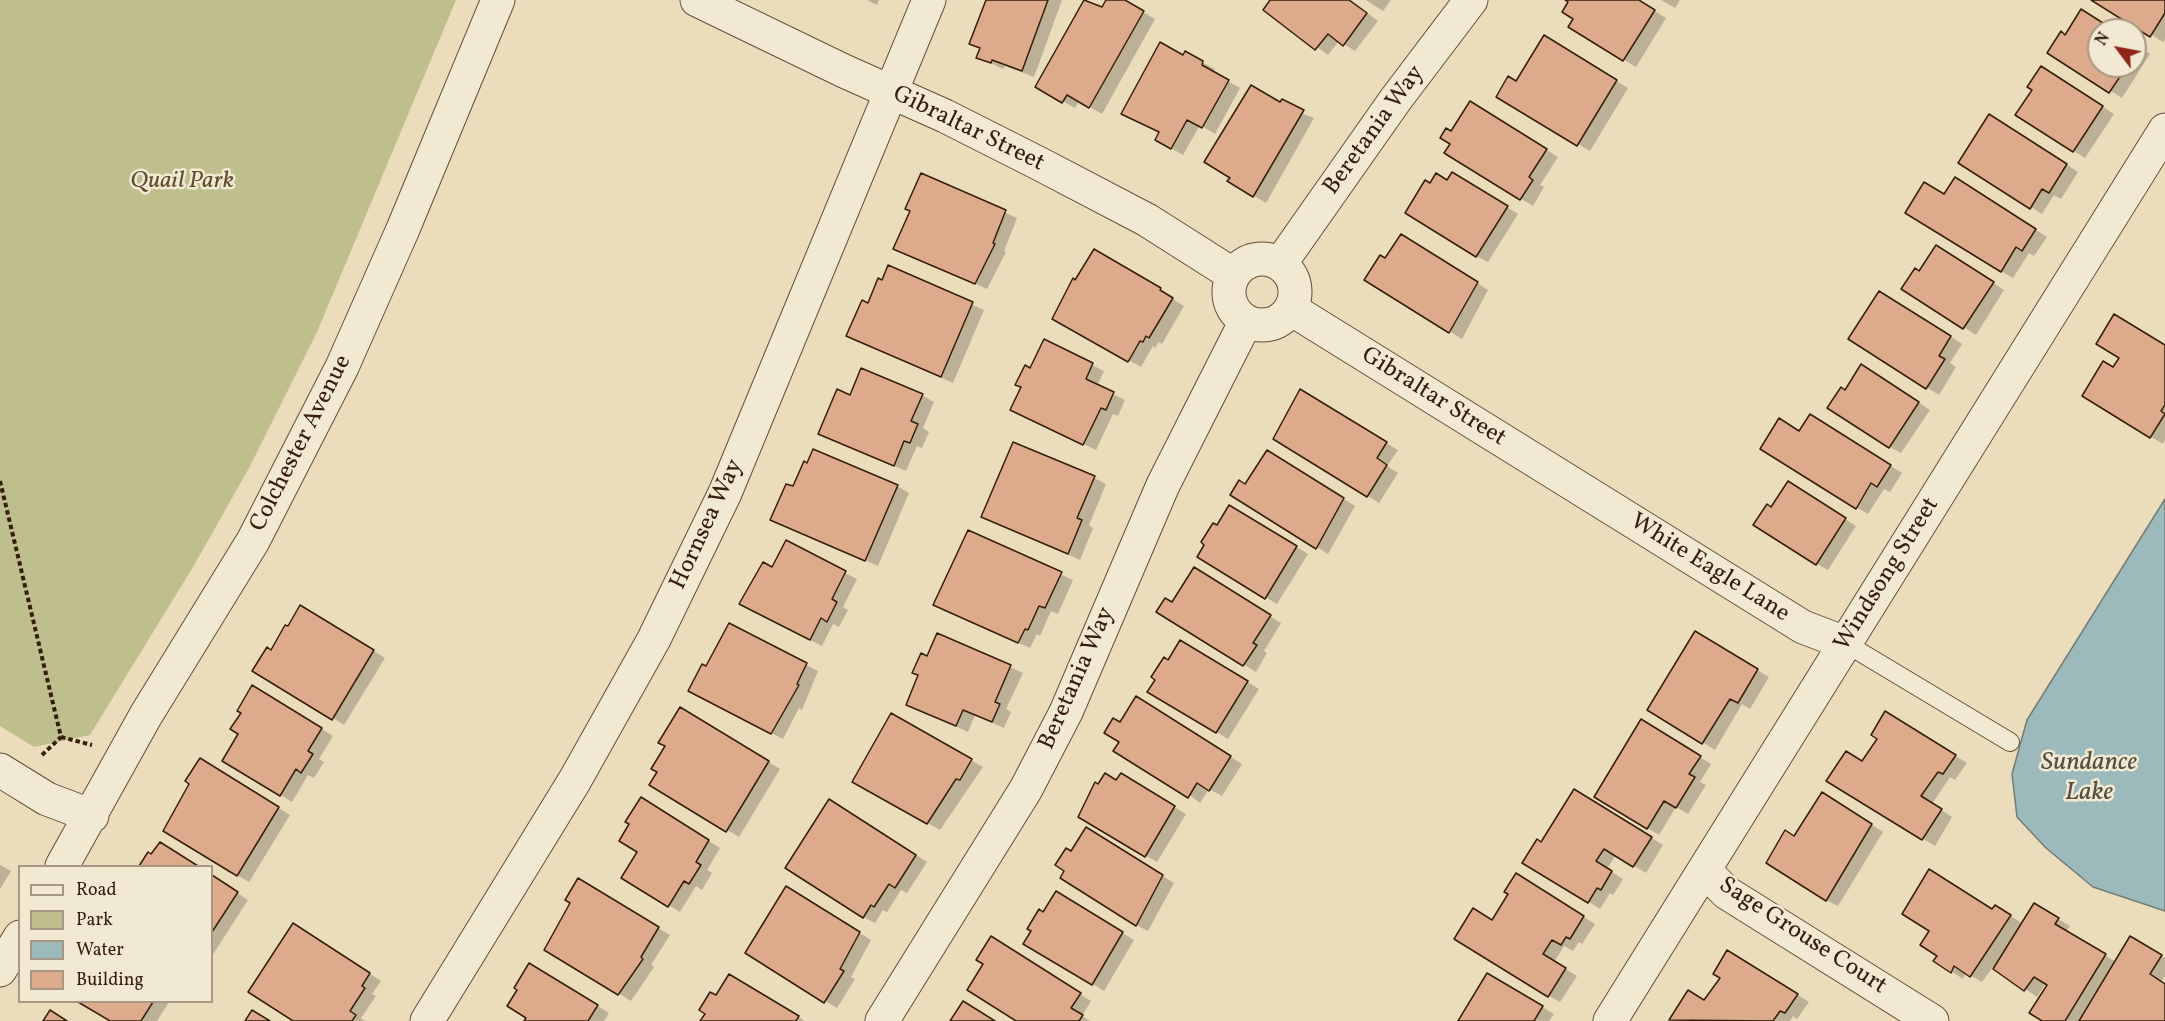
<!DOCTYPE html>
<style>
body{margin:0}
#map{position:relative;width:2165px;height:1021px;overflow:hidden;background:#ebddbc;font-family:Vollkorn,serif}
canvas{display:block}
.legend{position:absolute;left:18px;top:865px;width:195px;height:138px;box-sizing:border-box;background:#f2e9d3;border:2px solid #a79883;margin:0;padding:8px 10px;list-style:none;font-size:18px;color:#361e0b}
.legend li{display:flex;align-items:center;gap:12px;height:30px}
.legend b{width:30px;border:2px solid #a79883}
.north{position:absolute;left:2087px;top:18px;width:60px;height:60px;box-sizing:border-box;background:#f2e9d3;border:2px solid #a79883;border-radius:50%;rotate:302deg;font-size:16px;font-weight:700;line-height:24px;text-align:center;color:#361e0b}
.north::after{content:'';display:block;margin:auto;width:21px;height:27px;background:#8f2418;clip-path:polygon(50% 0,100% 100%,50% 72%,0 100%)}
</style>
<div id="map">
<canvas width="2165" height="1021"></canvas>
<ul class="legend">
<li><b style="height:8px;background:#f2e9d3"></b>Road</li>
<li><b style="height:16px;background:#bebf8c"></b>Park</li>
<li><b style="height:16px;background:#9cbabb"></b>Water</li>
<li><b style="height:16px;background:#ddab8c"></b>Building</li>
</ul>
<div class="north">N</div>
</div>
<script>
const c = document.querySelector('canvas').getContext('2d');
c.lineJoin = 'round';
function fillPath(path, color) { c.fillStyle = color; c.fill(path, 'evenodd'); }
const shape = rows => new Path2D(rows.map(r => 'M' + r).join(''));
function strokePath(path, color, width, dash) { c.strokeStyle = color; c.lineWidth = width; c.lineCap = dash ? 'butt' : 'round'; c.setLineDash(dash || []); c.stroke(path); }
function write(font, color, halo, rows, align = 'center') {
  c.font = font + ' Vollkorn,serif'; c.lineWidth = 5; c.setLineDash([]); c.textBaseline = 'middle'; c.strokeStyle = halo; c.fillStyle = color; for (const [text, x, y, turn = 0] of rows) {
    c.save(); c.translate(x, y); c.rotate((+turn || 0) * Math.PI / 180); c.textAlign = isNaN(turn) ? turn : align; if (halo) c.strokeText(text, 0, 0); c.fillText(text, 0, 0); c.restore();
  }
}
const green = shape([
 [0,0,456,0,317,332,249,468,193,567,90,735,34,747,0,726]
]);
const water = shape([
 [2165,499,2165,911,2093,887,2046,848,2017,817,2012,774,2027,720,2165,499]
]);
const shadow = shape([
 [867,0,879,0,877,5],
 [987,0,1062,0,1034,77,1005,66,1003,69,978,57,981,49,971,43],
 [1086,0,1103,9,1108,0,1122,0,1155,19,1102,114,1079,101,1075,108,1037,87],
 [1272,0,1350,0,1378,21,1355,51,1339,41,1328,55,1265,9],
 [1366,0,1391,0,1383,11],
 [1568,0,1637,0,1666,18,1636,67,1570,27,1575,19],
 [1661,0,1680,0,1675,8],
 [2094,0,2165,0,2165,39,2163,42],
 [2082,11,2113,30,2099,30,2099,66,2135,66,2135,44,2150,54,2122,98,2049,52,2066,36],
 [1544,37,1628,88,1590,151,1498,96,1517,83],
 [1185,53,1215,69,1213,73,1240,88,1215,134,1200,125,1183,155,1157,140,1160,133,1123,114],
 [2053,75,2114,114,2085,158,2017,115],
 [1285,107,1314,118,1266,203,1229,181],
 [1482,109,1558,157,1540,185,1544,187,1533,206,1446,153,1452,143,1451,133],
 [2001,123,2078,172,2061,199,2054,195,2042,214,2031,207],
 [921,175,1017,218,1004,251,1006,252,987,289,895,248,911,211],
 [1465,181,1518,214,1488,262,1476,256,1430,185],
 [1967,186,2047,237,2034,256,2029,253,2013,278,2001,271,1945,196],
 [1413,242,1488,290,1462,339,1366,280,1386,260],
 [1094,251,1172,296,1171,298,1184,306,1162,344,1159,342,1155,348,1153,346,1141,367,1054,318],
 [1948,254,2004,290,1976,335,1903,289,1920,273],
 [889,267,984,310,953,383,848,336,869,305],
 [1891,299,1962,344,1950,363,1956,367,1939,395,1850,339],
 [1044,341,1104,371,1097,386,1125,400,1118,416,1113,414,1096,450,1024,416,1030,370],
 [2165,346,2165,440,2163,444,2084,396,2114,369],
 [1873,373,1930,410,1901,453,1890,447,1845,392],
 [1300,391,1398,450,1387,466,1398,473,1379,503,1368,496,1286,413],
 [922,395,934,402,923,428,929,432,922,448,917,446,906,471,832,440,851,397],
 [1822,422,1902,473,1890,492,1884,489,1868,514,1856,507,1800,432],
 [1280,459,1355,506,1328,554,1317,547],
 [1094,478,1106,484,1089,525,1093,528,1080,560,983,516],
 [897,486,909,493,878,566,772,519,793,488],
 [1800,490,1856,526,1828,570,1817,564,1772,508],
 [1230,507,1308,554,1277,604,1199,557],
 [968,532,1073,580,1058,614,1051,611,1040,636,1037,634,1030,648,947,611],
 [786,542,857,579,843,607,848,610,839,627,833,624,822,646,752,611],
 [1206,576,1281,623,1264,651,1267,653,1256,672,1158,612,1173,604],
 [301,607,385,658,344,725,333,718,271,652],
 [729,625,818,671,802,710,799,708,783,739,702,697],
 [1696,633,1769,677,1750,709,1742,704,1715,750,1649,710],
 [937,635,1023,673,1006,709,1011,712,1004,728,975,715,968,732,908,704],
 [1181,642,1259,689,1228,739,1150,692],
 [265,694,333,736,319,759,324,762,314,778,308,775,292,802,224,760],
 [1148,705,1242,764,1222,796,1209,789,1200,803,1121,742,1121,724],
 [681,709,780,769,739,837,651,784,659,772],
 [892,715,983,767,940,830,854,781],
 [1897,720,1967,763,1955,780,1950,777,1932,804,1952,817,1935,846,1828,781,1863,763],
 [1653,728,1711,764,1700,782,1706,785,1688,814,1676,807,1659,835,1647,828],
 [212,767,290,815,249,882,237,875],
 [1133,782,1186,814,1157,862,1079,816,1098,786],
 [1586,798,1663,845,1646,873,1616,855,1607,869,1623,879,1613,895,1610,893,1600,909,1589,902,1542,843],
 [1834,800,1883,832,1838,906,1826,900,1795,837],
 [653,806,720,848,707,870,712,873,702,890,696,886,680,912,623,878,639,852],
 [842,807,927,862,907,893,901,890,887,912,883,910,875,923,863,917],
 [1098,836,1174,883,1148,931,1136,925,1072,853],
 [172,850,197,866,141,866,149,854,152,856],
 [0,865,11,871,0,889],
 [212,876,248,900,212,956],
 [1528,882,1595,924,1582,944,1579,942,1573,951,1564,946,1554,962,1577,976,1560,1002,1549,996,1493,922],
 [590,887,670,935,651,965,654,967,631,1001,546,949,572,902],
 [1056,893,1134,940,1104,991,1025,943],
 [798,895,871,940,851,977,855,979,837,1008,747,953],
 [2034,905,2070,926,2066,932,2116,962,2131,938,2165,958,2165,976,2161,982,2165,985,2165,1021,2045,1021,2049,985,2046,983,2037,997,1993,967,1982,982,1966,973,1963,979,1935,961,1993,911,2008,914,2023,924],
 [305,932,381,981,372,994,376,996,361,1018,365,1021,296,1021],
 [1004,945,1091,1001,1082,1016,1090,1021,1019,1021],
 [1739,959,1809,1002,1797,1019,1793,1016,1790,1021,1671,1020,1705,1002],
 [542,972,609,1013,604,1021,526,1021],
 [1488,975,1554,1014,1549,1021,1460,1021],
 [729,976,805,1021,702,1021],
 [81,1002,169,1002,157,1021,113,1021]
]);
const building = shape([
 [986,0,1048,0,1022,71,992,60,991,63,976,58,980,48,969,44,986,0],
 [1084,0,1102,7,1106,0,1125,0,1144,11,1089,108,1067,95,1062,103,1035,87,1084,0],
 [1270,0,1349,0,1367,13,1343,46,1328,34,1315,50,1263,10,1270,0],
 [1565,0,1639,0,1655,10,1623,61,1568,27,1573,19,1562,12,1568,2,1565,0],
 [2091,0,2165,0,2165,13,2150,37,2091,0],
 [2081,9,2114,30,2099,30,2099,66,2127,66,2109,93,2047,53,2061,31,2065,35,2081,9],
 [1544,35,1617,80,1577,146,1496,97,1508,76,1516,81,1544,35],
 [1160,42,1183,55,1185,51,1203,61,1202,65,1229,80,1202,128,1187,120,1171,149,1155,140,1159,132,1121,114,1160,42],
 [2041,66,2103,106,2073,152,2015,115,2032,90,2027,87,2041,66],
 [1251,85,1280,102,1282,99,1304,110,1253,197,1227,181,1230,178,1204,162,1251,85],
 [1470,101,1547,149,1529,177,1533,180,1520,200,1444,153,1450,144,1440,138,1446,128,1451,131,1470,101],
 [1989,114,2067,164,2049,193,2042,189,2030,209,1958,163,1989,114],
 [1452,172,1508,206,1476,257,1405,213,1425,180,1430,183,1436,173,1447,180,1452,172],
 [921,173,1006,210,993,243,995,244,975,284,893,249,910,211,905,209,921,173],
 [1955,177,2036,229,2022,251,2016,247,2001,272,1905,213,1924,182,1944,194,1955,177],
 [1401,234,1478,282,1449,333,1364,280,1380,255,1385,258,1401,234],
 [1936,245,1994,282,1963,329,1901,289,1915,268,1919,271,1936,245],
 [1094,249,1161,288,1160,290,1173,298,1149,338,1146,336,1143,342,1140,341,1128,362,1052,319,1073,278,1075,280,1094,249],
 [888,265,973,302,941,377,846,336,862,300,868,303,878,278,882,280,888,265],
 [1879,291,1951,336,1939,356,1945,359,1926,389,1848,339,1879,291],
 [2114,314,2165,345,2165,405,2161,411,2165,414,2150,438,2082,396,2103,361,2113,367,2119,358,2096,344,2114,314],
 [1044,339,1093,363,1086,379,1114,392,1106,410,1101,408,1083,445,1010,410,1021,387,1015,385,1025,365,1030,368,1044,339],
 [1861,364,1919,402,1889,448,1827,408,1841,387,1845,390,1861,364],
 [861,368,923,394,911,421,918,424,910,443,904,441,894,466,818,434,837,389,850,395,861,368],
 [1300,389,1387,442,1377,458,1387,465,1367,497,1273,439,1300,389],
 [1810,414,1891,465,1877,487,1871,483,1856,509,1760,449,1779,418,1799,431,1810,414],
 [1013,442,1095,476,1077,518,1082,520,1068,554,981,517,1013,442],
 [813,449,898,485,865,561,770,520,786,484,793,486,804,461,807,463,813,449],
 [1267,450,1344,498,1316,549,1230,495,1239,480,1245,484,1267,450],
 [1788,481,1846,518,1816,565,1753,525,1767,504,1771,507,1788,481],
 [1229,505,1297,546,1265,599,1197,557,1204,545,1201,542,1213,523,1217,525,1229,505],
 [968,530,1062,572,1045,608,1039,606,1028,630,1025,629,1018,643,933,605,968,530],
 [786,540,846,571,832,599,837,602,827,622,821,618,810,640,739,604,763,562,772,567,786,540],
 [1194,567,1271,615,1253,643,1257,645,1243,666,1156,612,1165,598,1172,602,1194,567],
 [300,605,374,650,332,720,252,671,267,647,271,650,285,625,288,626,300,605],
 [729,623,807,663,797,684,799,685,771,734,688,691,702,664,706,666,729,623],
 [1695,631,1758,669,1738,703,1730,699,1702,744,1647,710,1695,631],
 [937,633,1011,665,995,702,1000,704,992,722,963,710,956,726,906,705,918,675,912,673,921,653,927,656,937,633],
 [1180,640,1248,681,1216,733,1147,692,1155,680,1151,677,1164,657,1168,660,1180,640],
 [252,685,322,728,308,751,313,754,301,773,296,769,280,796,222,761,238,734,230,729,241,713,237,711,252,685],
 [1136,696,1231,756,1209,791,1197,783,1188,798,1113,751,1119,742,1104,733,1113,718,1120,722,1136,696],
 [680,707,769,761,726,832,649,785,657,772,651,769,665,746,658,743,680,707],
 [1885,711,1956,755,1943,774,1938,772,1921,796,1942,809,1922,840,1826,781,1846,751,1862,761,1877,739,1871,735,1885,711],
 [891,713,972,759,960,780,956,779,927,824,852,782,891,713],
 [1641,719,1701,756,1689,774,1695,777,1676,808,1664,801,1647,829,1594,797,1641,719],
 [200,758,279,807,237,876,163,831,189,784,185,781,200,758],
 [1105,773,1116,780,1121,773,1175,806,1145,857,1078,817,1095,782,1098,784,1105,773],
 [1574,789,1652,837,1633,867,1604,849,1596,861,1612,871,1601,890,1597,888,1588,903,1522,863,1537,839,1541,842,1574,789],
 [1822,792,1872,824,1826,901,1766,863,1785,830,1794,836,1822,792],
 [641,797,709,840,696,862,701,865,689,884,684,881,668,907,621,878,637,852,619,841,629,824,625,822,641,797],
 [829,799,916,855,895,888,889,884,874,907,871,905,863,918,785,868,829,799],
 [1086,827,1163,875,1136,926,1060,878,1064,871,1055,865,1066,848,1071,851,1086,827],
 [160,842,198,866,139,866,148,852,151,854,160,842],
 [1929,869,1992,909,1995,905,2011,915,1970,977,1954,966,1951,973,1933,961,1937,956,1920,945,1929,931,1902,914,1929,869],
 [1516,873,1584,916,1570,939,1566,937,1561,945,1552,940,1543,954,1566,968,1548,997,1454,939,1473,908,1492,920,1508,894,1504,892,1516,873],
 [212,875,238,892,212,932,212,875],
 [578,878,659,927,641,957,643,959,618,995,544,950,570,903,565,900,578,878],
 [786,886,860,932,840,969,844,971,824,1003,745,953,786,886],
 [1056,891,1123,932,1092,985,1023,944,1031,931,1027,929,1039,909,1043,912,1056,891],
 [2034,903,2059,918,2055,924,2106,954,2065,1021,2042,1021,2029,1013,2047,985,2034,977,2024,991,1993,969,2034,903],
 [293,923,370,973,362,986,365,988,350,1011,356,1015,352,1021,293,1021,248,992,293,923],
 [991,936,1081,993,1071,1008,1083,1015,1079,1021,1016,1021,967,990,983,964,976,960,991,936],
 [2130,936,2162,955,2150,974,2165,984,2165,1021,2079,1021,2130,936],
 [1727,950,1798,994,1785,1013,1780,1011,1773,1021,1669,1020,1688,990,1704,1000,1720,978,1713,974,1727,950],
 [529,963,598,1005,588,1021,524,1021,526,1018,507,1006,517,990,514,988,529,963],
 [1487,973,1543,1006,1534,1021,1458,1021,1487,973],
 [729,974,799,1016,796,1021,700,1021,705,1014,699,1010,710,992,716,995,729,974],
 [963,1001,995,1021,950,1021,963,1001],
 [78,1002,153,1002,141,1021,110,1021,78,1002],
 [50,1010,67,1021,43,1021,50,1010],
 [252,1010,270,1021,245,1021,252,1010]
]);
const path = shape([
 [0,481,61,737],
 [61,737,92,745],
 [42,755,61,737]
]);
const lane = shape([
 [1845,643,2010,742]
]);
const street = shape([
 [697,0,844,71,945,116,1040,164,1147,220,1232,274],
 '1229 292a33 33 0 1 1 66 0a33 33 0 1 1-66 0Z',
 [1280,264,1396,99,1471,0],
 [1291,309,1803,627,1845,643],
 [0,770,47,799,92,816],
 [62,866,146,715,253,541,342,367,403,229,498,0],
 [1704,870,1727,893,1932,1021],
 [0,970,20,937],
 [427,1021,575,780,654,639,725,493,929,0],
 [882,1021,1026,789,1066,712,1163,485,1246,321],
 [1610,1021,2165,130]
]);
const streetNames = [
 ["Gibraltar Street",968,130,26],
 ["Beretania Way",1375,131,-54],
 ["Gibraltar Street",1433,398,32],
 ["Colchester Avenue",302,444,-63],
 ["Hornsea Way",708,525,-65],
 ["White Eagle Lane",1709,569,32],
 ["Windsong Street",1888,575,-58],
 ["Beretania Way",1078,679,-66],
 ["Sage Grouse Court",1802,937,33]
];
const parkNames = [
 ["Quail Park",182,183]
];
const waterNames = [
 ["Sundance",2089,764],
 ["Lake",2089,794]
];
fillPath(green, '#bebf8c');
fillPath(water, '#9cbabb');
strokePath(water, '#737c75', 1.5);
fillPath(shadow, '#0003');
fillPath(building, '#ddab8c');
strokePath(building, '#361e0b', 1.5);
strokePath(lane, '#634e37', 20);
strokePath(street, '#634e37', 35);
strokePath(path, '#361e0b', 4, [4.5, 3]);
strokePath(lane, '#f2e9d3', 18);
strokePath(street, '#f2e9d3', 33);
write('24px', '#361e0b', '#f2e9d3', streetNames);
write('italic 24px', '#5f4e32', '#f2e9d3', parkNames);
write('italic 26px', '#554d40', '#f2e9d3', waterNames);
</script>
